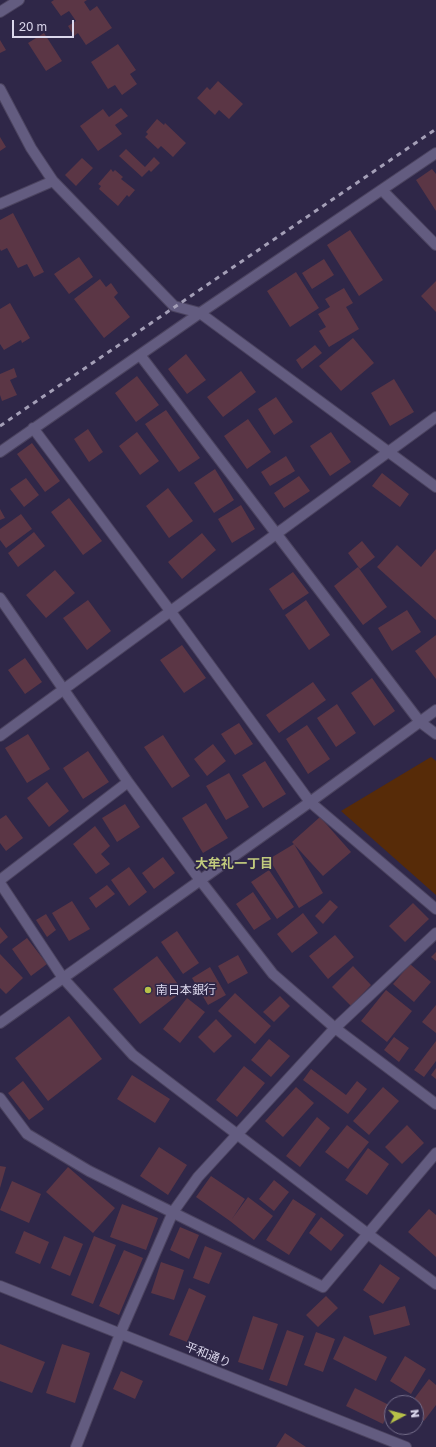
<!DOCTYPE html>
<meta charset="utf-8">
<style>
body{margin:0}
#map{position:relative;width:436px;height:1447px;overflow:hidden;background:#2f2748;font-family:"Golos Text",sans-serif}
canvas{display:block}
.north{position:absolute;left:384px;top:1395px;width:40px;height:40px;box-sizing:border-box;background:#2f2748;border:1px solid #746d8a;border-radius:50%;rotate:83deg;font-size:11px;font-weight:700;line-height:16px;text-align:center;color:#dbd7ec}
.north::after{content:'';display:block;margin:auto;width:14px;height:18px;background:#b7c148;clip-path:polygon(50% 0,100% 100%,50% 72%,0 100%)}
.scale{position:absolute;left:12px;top:20px;width:62px;height:18px;box-sizing:border-box;border:2px solid #dbd7ec;border-top:0;padding-left:5px;font-size:12px;line-height:14px;white-space:nowrap;color:#dbd7ec;-webkit-text-stroke:3px #2f2748;paint-order:stroke}
</style>
<div id="map">
<canvas width="436" height="1447"></canvas>
<div class="north">N</div>
<div class="scale">20 m</div>
</div>
<script>
const c = document.querySelector('canvas').getContext('2d');
c.lineJoin = 'round';
function fillPath(path, color) { c.fillStyle = color; c.fill(path, 'evenodd'); }
const shape = rows => new Path2D(rows.map(r => 'M' + r).join(''));
function strokePath(path, color, width, dash) { c.strokeStyle = color; c.lineWidth = width; c.lineCap = dash ? 'butt' : 'round'; c.setLineDash(dash || []); c.stroke(path); }
function write(font, color, halo, rows, align = 'center') {
  c.font = font + ' "Golos Text","Noto Sans JP",sans-serif'; c.lineWidth = 3.5; c.setLineDash([]); c.textBaseline = 'middle'; c.strokeStyle = halo; c.fillStyle = color; for (const [text, x, y, turn = 0] of rows) {
    c.save(); c.translate(x, y); c.rotate((+turn || 0) * Math.PI / 180); c.textAlign = isNaN(turn) ? turn : align; if (halo) c.strokeText(text, 0, 0); c.fillText(text, 0, 0); c.restore();
  }
}
const green = shape([
 [431,757,436,761,436,895,341,811]
]);
const building = shape([
 [54,0,87,0,84,2,90,11,97,6,112,28,86,45,78,33,74,36,68,26,76,21,69,11,61,16,51,2],
 [44,33,62,61,46,71,28,43],
 [0,40,6,50,0,53],
 [118,44,136,70,130,74,137,84,122,95,115,85,108,89,91,62],
 [218,81,243,104,229,119,219,110,215,115,197,98,207,87,210,90],
 [121,108,128,116,115,125,122,134,98,151,80,126,103,109,109,117],
 [157,119,164,125,165,123,186,143,173,157,161,146,158,149,145,137,148,134,146,132],
 [0,137,6,147,0,151],
 [126,149,145,167,154,157,160,163,151,172,149,170,142,177,119,156],
 [82,158,93,168,76,186,65,175],
 [111,169,113,172,115,170,123,177,121,179,135,190,129,197,127,195,118,206,99,189,101,186,98,184],
 [432,169,436,174,436,211,416,180],
 [13,213,44,272,34,277,27,264,18,268,7,248,1,251,0,249,0,220],
 [350,230,383,280,359,296,327,245],
 [79,257,93,277,69,294,54,274],
 [324,259,334,275,312,289,302,273],
 [296,272,319,308,290,327,267,291],
 [100,279,106,287,111,283,118,293,114,297,130,317,104,338,74,299],
 [436,281,436,312,421,296],
 [344,288,353,303,346,307,359,329,329,347,319,331,326,327,318,314,330,307,325,299],
 [10,303,30,338,22,343,21,340,4,350,0,344,0,309],
 [353,338,374,363,341,391,319,366],
 [315,345,322,353,302,369,296,360],
 [186,354,206,380,187,394,168,369],
 [14,368,17,377,10,380,17,395,2,401,0,395,0,374],
 [241,371,256,392,223,417,207,397],
 [137,376,159,405,136,422,115,393],
 [394,379,414,412,390,426,371,393],
 [276,397,293,422,274,435,258,409],
 [166,410,200,458,179,472,145,424],
 [248,419,271,452,247,469,224,436],
 [88,429,103,452,89,462,74,439],
 [137,432,159,461,140,475,119,446],
 [331,432,351,462,330,476,310,446],
 [32,443,60,481,45,492,17,454],
 [286,456,295,471,270,486,261,472],
 [215,469,234,500,214,513,194,483],
 [382,473,409,494,400,507,372,486],
 [299,476,310,491,284,508,274,493],
 [26,478,39,495,24,507,10,489],
 [168,488,193,521,169,538,146,506],
 [69,498,102,541,83,555,51,512],
 [241,505,255,529,232,543,218,519],
 [0,509,5,518,0,520],
 [21,514,32,529,6,548,0,540,0,529],
 [34,532,45,546,18,567,8,553],
 [202,533,216,550,182,579,168,562],
 [362,541,375,557,360,569,348,553],
 [397,545,421,567,436,549,436,620,377,567],
 [358,567,387,607,363,625,334,586],
 [55,570,75,593,46,618,26,595],
 [293,572,309,593,283,610,269,589],
 [88,600,111,631,87,650,63,618],
 [306,600,330,635,309,650,285,615],
 [407,610,421,632,392,651,378,628],
 [436,635,436,679,415,651],
 [182,645,206,678,184,693,160,660],
 [25,658,42,682,25,694,8,670],
 [372,678,395,711,374,726,351,693],
 [313,682,326,700,279,733,266,715],
 [337,704,356,733,336,747,317,718],
 [239,723,253,744,235,755,221,734],
 [307,725,330,759,308,774,286,739],
 [28,734,50,769,27,783,5,748],
 [163,735,190,776,172,788,144,747],
 [213,744,226,761,207,776,194,759],
 [88,751,109,782,83,799,63,768],
 [265,761,286,794,263,808,242,775],
 [229,773,249,807,226,820,206,786],
 [47,782,69,811,49,827,27,798],
 [206,803,228,838,203,853,182,818],
 [125,804,140,827,117,842,102,818],
 [6,815,23,838,6,851,0,843,0,819],
 [320,817,351,852,323,876,292,842],
 [95,826,110,846,101,854,110,864,96,874,73,844],
 [294,844,323,893,299,908,269,859],
 [163,857,175,873,154,889,142,873],
 [129,867,147,892,129,906,111,880],
 [269,870,294,907,277,919,251,882],
 [107,885,115,894,96,908,89,898],
 [253,892,271,919,254,930,236,904],
 [330,900,338,907,323,924,315,916],
 [72,901,90,929,69,941,52,913],
 [413,903,429,919,405,942,389,926],
 [303,913,318,933,292,953,277,934],
 [46,914,56,930,47,937,36,920],
 [0,927,8,937,0,944],
 [177,931,199,963,183,974,161,942],
 [335,935,354,957,328,979,309,956],
 [27,938,47,964,31,976,12,949],
 [436,952,436,961,431,957],
 [0,954,23,978,6,994,0,988],
 [238,955,248,973,228,984,218,966],
 [157,956,183,991,140,1024,113,989],
 [410,964,431,982,414,1002,393,984],
 [353,966,371,985,351,1006,332,987],
 [210,967,226,995,208,1005,192,978],
 [386,990,412,1011,387,1042,361,1021],
 [235,993,271,1026,255,1044,218,1011],
 [280,996,290,1006,274,1022,263,1012],
 [187,998,205,1012,180,1043,163,1029],
 [436,1005,436,1033,422,1022],
 [69,1016,102,1059,48,1101,15,1058],
 [216,1019,232,1036,214,1053,198,1037],
 [394,1037,409,1048,399,1062,384,1050],
 [269,1039,290,1056,271,1077,251,1060],
 [436,1041,436,1061,424,1077,414,1070],
 [244,1066,265,1083,237,1117,216,1100],
 [436,1068,436,1079,431,1075],
 [311,1069,346,1095,357,1081,367,1089,348,1114,303,1080],
 [132,1075,170,1099,155,1123,117,1099],
 [23,1081,44,1109,29,1120,8,1093],
 [296,1087,314,1103,283,1137,265,1121],
 [383,1087,399,1101,369,1135,353,1121],
 [317,1117,330,1128,300,1167,286,1156],
 [347,1125,369,1142,348,1169,325,1152],
 [407,1125,424,1143,402,1164,385,1147],
 [159,1147,187,1165,168,1195,140,1176],
 [368,1148,389,1164,367,1195,345,1180],
 [0,1166,6,1167,0,1188],
 [68,1167,115,1208,93,1233,46,1192],
 [211,1176,245,1199,232,1219,248,1197,273,1216,254,1240,230,1221,196,1197],
 [274,1180,289,1192,274,1211,259,1199],
 [12,1181,41,1194,29,1223,0,1210],
 [293,1199,316,1214,289,1255,266,1240],
 [122,1204,158,1218,146,1250,110,1237],
 [429,1209,436,1215,436,1257,408,1232],
 [321,1217,344,1235,331,1251,309,1233],
 [180,1227,199,1235,189,1259,170,1250],
 [24,1231,49,1242,40,1264,15,1253],
 [64,1236,83,1244,70,1276,51,1268],
 [94,1236,116,1245,93,1304,71,1295],
 [205,1246,222,1253,209,1284,193,1278],
 [124,1250,143,1258,119,1315,99,1306],
 [161,1262,184,1270,174,1300,151,1293],
 [380,1264,400,1278,383,1304,363,1290],
 [189,1288,206,1296,187,1342,169,1335],
 [326,1296,338,1308,318,1327,306,1315],
 [405,1306,410,1325,374,1335,369,1316],
 [253,1316,278,1324,263,1370,238,1362],
 [287,1330,304,1336,287,1386,269,1380],
 [316,1332,335,1339,323,1372,304,1365],
 [344,1336,387,1357,376,1381,333,1359],
 [0,1344,45,1362,32,1393,0,1381],
 [62,1344,90,1353,75,1403,46,1393],
 [405,1356,426,1369,411,1394,390,1381],
 [121,1371,143,1381,135,1399,113,1389],
 [429,1379,436,1385,436,1405,424,1421,416,1414,416,1403,411,1403],
 [355,1388,391,1406,383,1424,346,1406],
 [285,1433,306,1447,276,1447]
]);
const minor = shape([
 [0,12,19,0],
 [0,89,31,148,53,181,174,306,200,313,436,487],
 [382,190,436,245],
 [0,204,53,181],
 [140,355,420,722,436,734],
 [33,428,171,612,310,802,436,909],
 [0,452,200,313,436,153],
 [0,598,128,782,200,880,273,974,335,1028,436,1104],
 [0,736,436,417],
 [0,880,128,782],
 [0,883,63,978,133,1055,368,1234,436,1284],
 [0,1023,310,802,436,710],
 [0,1098,27,1134,89,1171,323,1287,436,1153],
 [0,1286,406,1447],
 [76,1447,120,1334,173,1212,198,1177,335,1028,436,933]
]);
const rail = shape([
 [0,426,436,129]
]);
const markers = [
 [148,990,4,"#b7c148"]
];
const poiNames = [
 ["南日本銀行",156,990]
];
const streetNames = [
 ["平和通り",208,1355,22]
];
const neighbourhoodNames = [
 ["大牟礼一丁目",234,864]
];
fillPath(green, '#572b08');
fillPath(building, '#5b3645');
strokePath(minor, '#4b435f', 12);
strokePath(minor, '#635c80', 10);
strokePath(rail, '#a49fb7', 3, [5, 5]);
for (const [x, y, r, color] of markers) { const dot = new Path2D(); dot.arc(x, y, r, 0, 2 * Math.PI); c.fillStyle = color; c.fill(dot); strokePath(dot, '#2f2748', 1.5); }
write('12px', '#dbd7ec', '#2f2748', poiNames, 'left');
write('12px', '#dbd7ec', '#2f2748', streetNames);
write('bold 13px', '#c1ca7d', '#2f2748', neighbourhoodNames);
</script>
